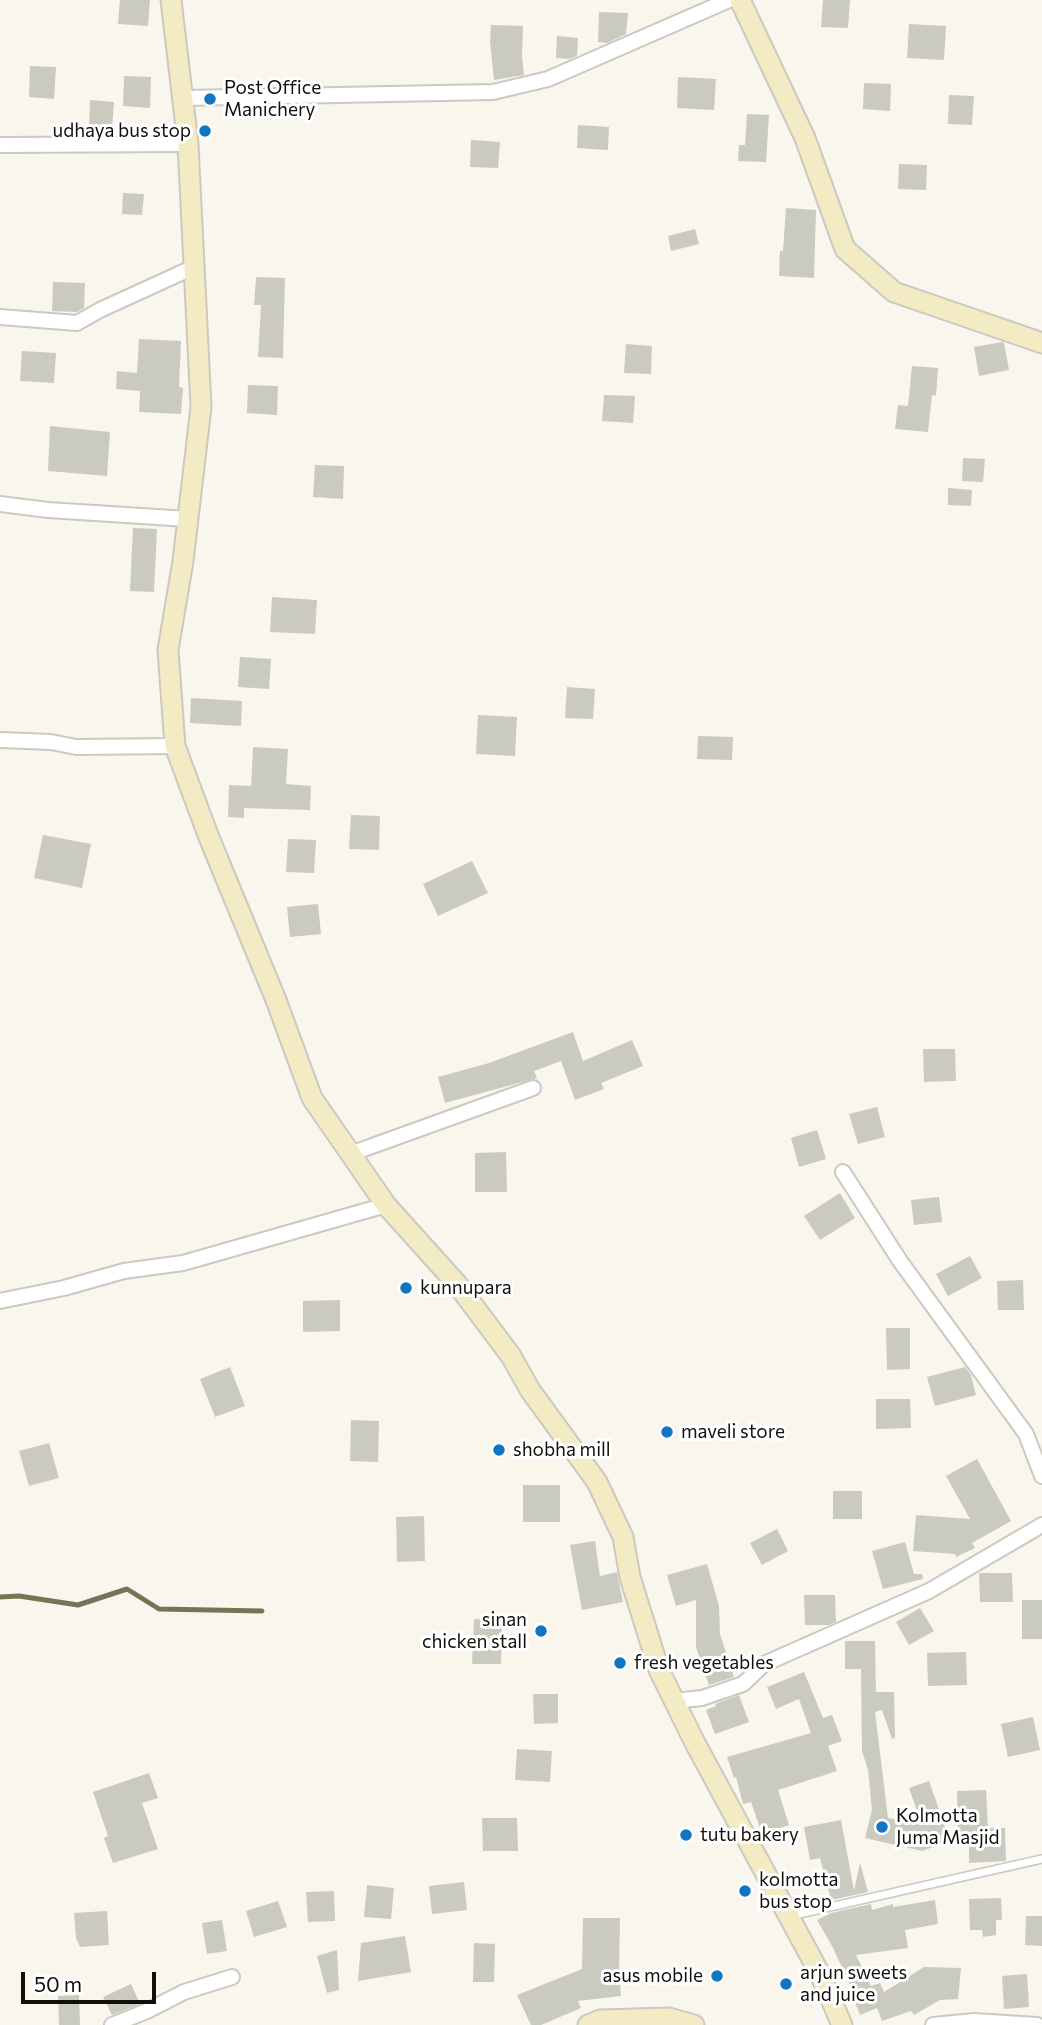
<!DOCTYPE html>
<style>
body{margin:0}
#map{position:relative;width:1042px;height:2025px;overflow:hidden;background:#f8f6ed;font-family:Commissioner,sans-serif}
canvas{display:block}
.scale{position:absolute;left:21px;top:1972px;width:135px;height:32px;box-sizing:border-box;border:4px solid #100f0c;border-top:0;padding-left:9px;font-size:21px;line-height:24px;white-space:nowrap;color:#100f0c;-webkit-text-stroke:5px #fff;paint-order:stroke}
</style>
<div id="map">
<canvas width="1042" height="2025"></canvas>
<div class="scale">50 m</div>
</div>
<script>
const c = document.querySelector('canvas').getContext('2d');
c.lineJoin = 'round';
const shape = rows => new Path2D(rows.map(r => 'M' + r).join(''));
function strokePath(path, color, width, dash) { c.strokeStyle = color; c.lineWidth = width; c.lineCap = dash ? 'butt' : 'round'; c.setLineDash(dash || []); c.stroke(path); }
function fillPath(path, color) { c.fillStyle = color; c.fill(path, 'evenodd'); }
function write(font, color, halo, rows, align = 'center') {
  c.font = font + ' Commissioner,sans-serif'; c.lineWidth = 6; c.setLineDash([]); c.textBaseline = 'middle'; c.strokeStyle = halo; c.fillStyle = color; for (const [text, x, y, turn = 0] of rows) {
    c.save(); c.translate(x, y); c.rotate((+turn || 0) * Math.PI / 180); c.textAlign = isNaN(turn) ? turn : align; if (halo) c.strokeText(text, 0, 0); c.fillText(text, 0, 0); c.restore();
  }
}
const stream = shape([
 [0,1597,19,1596,78,1605,127,1589,159,1609,262,1611]
]);
const building = shape([
 [120,0,150,0,148,26,118,24],
 [823,0,850,0,848,28,821,27],
 [599,12,628,13,626,34,607,43,598,42],
 [909,24,946,26,944,60,907,58],
 [491,25,523,26,522,56,524,75,494,80,490,42],
 [557,36,578,38,577,56,569,59,556,58],
 [30,66,56,67,54,99,29,97],
 [124,76,151,77,150,108,123,106],
 [678,77,716,79,714,110,677,108],
 [864,83,891,84,890,111,863,109],
 [949,95,974,96,972,125,948,124],
 [90,100,114,102,112,129,89,128],
 [747,114,769,115,766,162,738,161,739,145,745,145],
 [578,125,609,127,608,150,577,148],
 [471,140,500,142,498,168,470,167],
 [899,164,927,165,926,190,898,189],
 [123,193,144,194,142,215,122,214],
 [786,208,816,210,814,278,779,276,780,251,783,251],
 [695,229,699,244,671,251,668,236],
 [256,277,285,278,283,358,258,357,261,305,254,305],
 [53,282,85,283,84,308,77,312,52,311],
 [139,339,181,341,179,387,183,388,181,414,139,412,140,391,116,389,117,371,137,373],
 [1002,342,1004,343,1009,370,979,376,974,347],
 [626,344,652,346,651,374,624,373],
 [22,351,56,353,54,383,20,381],
 [912,366,938,368,936,396,932,395,928,432,895,429,898,405,908,406],
 [248,385,278,386,277,415,247,413],
 [604,395,635,396,633,423,602,421],
 [50,426,110,432,107,476,48,471],
 [963,458,985,459,983,482,962,481],
 [315,465,344,466,343,499,313,497],
 [948,488,972,490,971,506,948,505],
 [133,528,157,529,154,592,130,591],
 [272,597,317,600,315,634,270,632],
 [240,657,271,659,269,689,238,687],
 [567,687,595,689,593,719,565,718],
 [191,698,242,701,241,726,190,723],
 [478,715,517,717,515,756,476,754],
 [698,736,733,737,732,760,697,759],
 [253,747,288,749,286,784,311,786,310,810,244,808,244,818,228,817,229,785,251,786],
 [351,815,380,816,379,850,349,849],
 [43,835,91,844,82,888,34,878],
 [288,839,316,840,314,873,286,872],
 [472,861,488,893,438,916,423,884],
 [318,904,321,934,290,937,287,907],
 [573,1032,583,1061,632,1040,643,1066,601,1083,604,1089,575,1100,561,1061,534,1071,537,1078,445,1103,438,1077,489,1063],
 [923,1049,955,1049,956,1081,924,1082],
 [877,1107,885,1137,858,1144,849,1114],
 [817,1130,826,1159,799,1167,791,1138],
 [506,1152,507,1192,475,1192,475,1153],
 [840,1193,855,1218,820,1240,804,1216],
 [939,1197,942,1222,914,1225,911,1200],
 [970,1256,982,1278,948,1296,936,1274],
 [1023,1280,1024,1310,998,1310,997,1281],
 [340,1300,340,1331,303,1332,303,1301],
 [886,1328,910,1328,910,1369,887,1370],
 [230,1367,245,1406,215,1417,200,1379],
 [965,1367,971,1375,976,1395,935,1406,927,1377],
 [876,1399,910,1399,911,1428,876,1429],
 [351,1420,379,1421,378,1462,350,1461],
 [49,1443,59,1478,29,1486,19,1451],
 [977,1459,1011,1521,972,1543,975,1548,956,1557,955,1554,913,1551,916,1515,970,1519,946,1476],
 [523,1485,560,1485,560,1522,523,1522],
 [833,1491,862,1491,862,1519,833,1519],
 [424,1516,425,1561,397,1562,396,1517],
 [777,1529,788,1551,762,1565,750,1543],
 [595,1541,600,1576,617,1572,623,1602,582,1610,570,1545],
 [905,1542,914,1574,922,1574,923,1579,883,1589,872,1551],
 [707,1564,719,1606,720,1634,734,1677,709,1685,696,1647,696,1600,676,1606,667,1575],
 [979,1573,1012,1573,1013,1602,980,1602],
 [804,1595,835,1595,836,1622,829,1625,805,1625],
 [1022,1600,1042,1600,1042,1639,1022,1639],
 [920,1608,934,1631,909,1645,896,1622],
 [474,1619,502,1620,501,1664,472,1664],
 [845,1641,875,1641,876,1692,894,1692,895,1738,892,1739,882,1710,875,1712,888,1818,922,1825,909,1788,929,1781,950,1841,922,1851,865,1838,872,1810,868,1770,862,1751,861,1669,845,1669],
 [966,1652,967,1685,928,1686,927,1653],
 [804,1672,823,1718,832,1715,842,1741,828,1746,837,1771,778,1790,789,1825,762,1834,751,1802,743,1804,736,1777,734,1778,727,1757,811,1733,799,1699,776,1709,767,1687],
 [533,1694,558,1694,558,1723,534,1724],
 [739,1695,749,1722,715,1734,706,1710,716,1706,715,1704],
 [1033,1717,1040,1750,1008,1757,1001,1724],
 [517,1749,552,1751,550,1782,515,1780],
 [149,1773,158,1798,142,1803,158,1849,113,1863,104,1838,108,1836,93,1792],
 [986,1790,988,1828,1005,1828,1006,1861,969,1863,969,1834,958,1838,957,1791],
 [482,1818,517,1818,518,1851,483,1851],
 [841,1820,854,1891,860,1863,868,1892,831,1900,820,1858,810,1860,804,1827],
 [464,1882,467,1910,432,1914,429,1886],
 [367,1885,394,1888,391,1919,364,1917],
 [334,1891,335,1921,308,1922,306,1892],
 [1001,1898,1002,1920,996,1920,996,1935,983,1937,982,1930,970,1930,969,1899],
 [935,1900,938,1924,905,1930,908,1948,856,1955,871,1986,880,1983,884,1992,924,1967,961,1968,958,1999,940,2000,914,2015,911,2011,882,2021,877,2008,860,2015,852,1994,854,1993,832,1946,817,1920,831,1913,871,1904,872,1910,893,1904,893,1907],
 [278,1901,287,1927,254,1937,246,1911],
 [107,1911,109,1945,80,1947,76,1938,74,1913],
 [1026,1916,1042,1916,1042,1946,1025,1945],
 [583,1918,620,1918,619,1972,621,1996,578,2001,581,2008,541,2025,531,2025,517,1995,582,1969],
 [222,1920,227,1951,207,1954,202,1923],
 [405,1936,411,1972,358,1981,361,1943],
 [474,1943,495,1944,494,1982,473,1982],
 [337,1950,339,1990,327,1993,317,1956],
 [1027,1974,1029,2007,1004,2009,1002,1976],
 [131,1984,140,2004,112,2015,103,1997],
 [79,1995,80,2025,59,2025,58,1996]
]);
const lane = shape([
 [790,1916,1042,1859]
]);
const street = shape([
 [184,98,493,92,548,79,729,0],
 [0,145,188,144],
 [0,317,77,323,100,310,194,267],
 [0,504,48,510,188,519],
 [0,740,51,742,76,747,175,746],
 [350,1154,533,1088],
 [843,1172,900,1261,1026,1434,1042,1476],
 [0,1301,64,1288,124,1271,183,1263,386,1205],
 [674,1701,702,1698,743,1684,764,1664,929,1591,1042,1525],
 [112,2025,147,2011,184,1992,232,1977],
 [933,2025,974,2021,1037,2025]
]);
const secondary = shape([
 [171,0,188,144,201,407,183,561,168,650,175,746,208,835,276,1000,312,1098,386,1205,457,1284,511,1356,530,1390,597,1482,623,1537,630,1577,659,1670,695,1743,820,1974,842,2025],
 [740,0,805,138,845,249,894,292,1042,343],
 [588,2025,600,2020,669,2018,694,2025]
]);
const markers = [
 [210,99,7,"#1275c1"],
 [205,131,7,"#1275c1"],
 [406,1288,7,"#1275c1"],
 [667,1432,7,"#1275c1"],
 [499,1450,7,"#1275c1"],
 [541,1631,7,"#1275c1"],
 [620,1663,7,"#1275c1"],
 [882,1827,7,"#1275c1"],
 [686,1835,7,"#1275c1"],
 [745,1891,7,"#1275c1"],
 [717,1976,7,"#1275c1"],
 [786,1984,7,"#1275c1"]
];
const poiNames = [
 ["Post Office",224,88],
 ["Manichery",224,110],
 ["udhaya bus stop",191,131,"right"],
 ["kunnupara",420,1288],
 ["maveli store",681,1432],
 ["shobha mill",513,1450],
 ["sinan",527,1620,"right"],
 ["chicken stall",527,1642,"right"],
 ["fresh vegetables",634,1663],
 ["Kolmotta",896,1816],
 ["Juma Masjid",896,1838],
 ["tutu bakery",700,1835],
 ["kolmotta",759,1880],
 ["bus stop",759,1902],
 ["arjun sweets",800,1973],
 ["and juice",800,1995],
 ["asus mobile",703,1976,"right"]
];
strokePath(stream, '#797356', 5);
fillPath(building, '#cbcac1');
strokePath(lane, '#cbc9c0', 10);
strokePath(street, '#cbc9c0', 18);
strokePath(secondary, '#cbc9c0', 23);
strokePath(lane, '#fff', 7);
strokePath(street, '#fff', 14);
strokePath(secondary, '#f2ebc3', 19);
for (const [x, y, r, color] of markers) { const dot = new Path2D(); dot.arc(x, y, r, 0, 2 * Math.PI); c.fillStyle = color; c.fill(dot); strokePath(dot, '#fff', 2.5); }
write('19px', '#100f0c', '#fff', poiNames, 'left');
</script>
